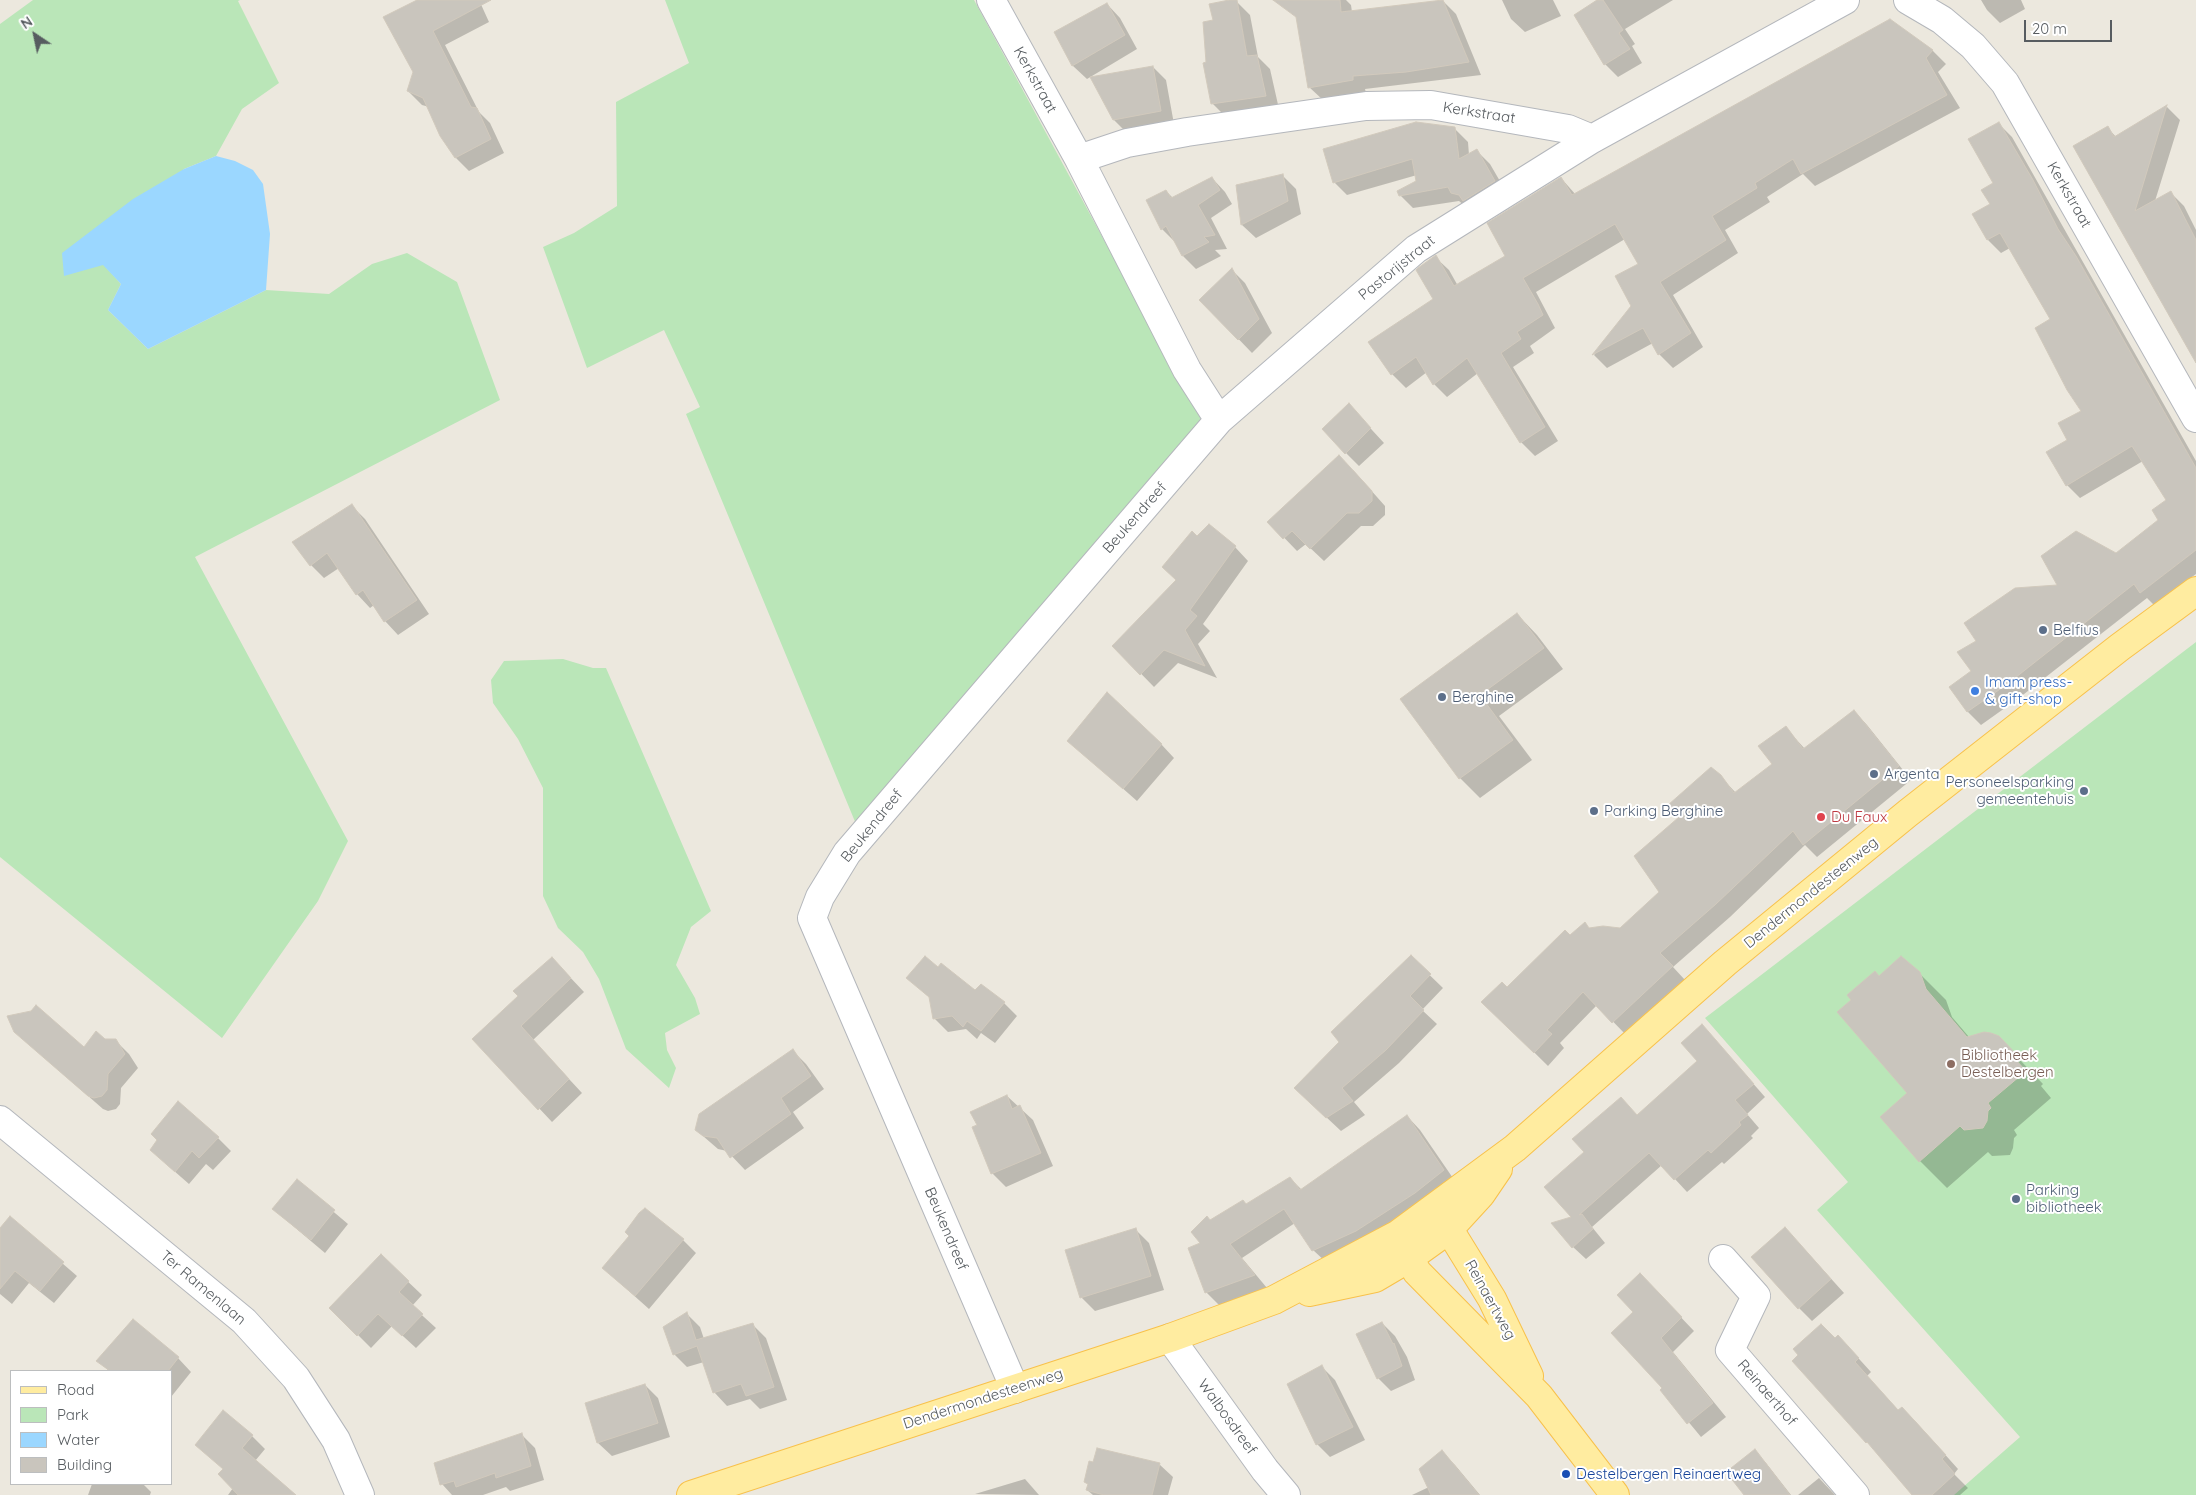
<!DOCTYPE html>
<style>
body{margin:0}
#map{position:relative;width:2196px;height:1495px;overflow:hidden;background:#ece8de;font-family:Quicksand,sans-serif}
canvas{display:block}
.legend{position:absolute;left:10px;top:1370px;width:162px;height:115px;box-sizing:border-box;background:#fff;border:1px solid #bcbebf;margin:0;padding:6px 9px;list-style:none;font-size:15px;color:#575c60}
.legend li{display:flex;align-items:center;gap:10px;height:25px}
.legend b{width:25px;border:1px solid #bcbebf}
.north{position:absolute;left:10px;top:10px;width:50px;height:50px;-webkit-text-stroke:4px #fff;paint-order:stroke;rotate:326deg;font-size:14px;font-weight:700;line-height:20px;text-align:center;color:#575c60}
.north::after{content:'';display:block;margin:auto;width:18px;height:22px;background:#575c60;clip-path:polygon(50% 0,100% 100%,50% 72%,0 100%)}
.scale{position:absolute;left:2024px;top:20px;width:88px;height:22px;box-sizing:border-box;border:2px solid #575c60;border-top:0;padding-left:6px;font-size:15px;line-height:18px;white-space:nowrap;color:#575c60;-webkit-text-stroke:4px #fff;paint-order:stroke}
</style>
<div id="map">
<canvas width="2196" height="1495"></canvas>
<ul class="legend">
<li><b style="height:6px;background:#ffeca0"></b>Road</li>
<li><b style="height:14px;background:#bae6b8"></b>Park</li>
<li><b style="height:14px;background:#9bd7ff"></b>Water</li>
<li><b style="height:14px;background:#c9c5bd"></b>Building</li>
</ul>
<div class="north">N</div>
<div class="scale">20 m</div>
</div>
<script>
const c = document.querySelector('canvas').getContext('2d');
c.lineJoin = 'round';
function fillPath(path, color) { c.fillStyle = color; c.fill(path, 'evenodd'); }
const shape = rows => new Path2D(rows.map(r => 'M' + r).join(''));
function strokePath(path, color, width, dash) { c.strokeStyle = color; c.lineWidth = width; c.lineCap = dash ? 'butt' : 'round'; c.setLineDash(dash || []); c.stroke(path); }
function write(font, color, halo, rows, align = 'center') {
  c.font = font + ' Quicksand,sans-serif'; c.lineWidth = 4; c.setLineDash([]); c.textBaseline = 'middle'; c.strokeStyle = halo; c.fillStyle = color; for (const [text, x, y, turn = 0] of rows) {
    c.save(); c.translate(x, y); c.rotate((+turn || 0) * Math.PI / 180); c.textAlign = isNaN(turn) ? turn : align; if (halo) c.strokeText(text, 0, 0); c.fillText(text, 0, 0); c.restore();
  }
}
const green = shape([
 [33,0,240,0,238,1,279,83,242,109,216,156,184,169,104,265,121,284,108,310,148,349,266,290,329,294,372,264,407,253,457,282,500,400,195,557,348,841,318,901,222,1038,0,857,0,24],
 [665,0,974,0,1202,421,856,824,686,414,700,407,664,330,587,368,543,247,574,233,617,206,616,102,689,63],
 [2196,642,2196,1495,1954,1495,2020,1437,1817,1210,1848,1182,1705,1018],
 [563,659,593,668,606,668,711,911,691,927,676,965,695,998,700,1014,665,1033,667,1050,676,1068,669,1088,626,1049,599,979,583,952,558,928,543,896,543,788,518,739,493,703,491,680,504,661]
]);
const water = shape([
 [216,156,235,161,253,170,263,184,270,234,266,290,148,349,108,310,121,284,103,265,64,276,62,253,133,199,184,169]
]);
const shadow = shape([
 [420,0,479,0,489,22,445,45,479,112,490,123,504,153,469,171,456,158,441,135,429,107,422,105,408,91,414,72],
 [1293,0,1346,0,1351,5,1352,12,1443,1,1456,14,1481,75,1365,89,1366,93,1323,100,1309,87],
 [1502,0,1553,0,1561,16,1525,32,1511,19],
 [1599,0,1673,0,1625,29,1635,44,1632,46,1642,63,1618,77,1605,64],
 [1981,0,2021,0,2025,9,2000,23,1987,10],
 [1236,1,1250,15,1258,57,1270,69,1279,109,1226,117,1212,103,1207,63,1214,21],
 [1107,4,1120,18,1137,49,1087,79,1073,66,1056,32],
 [1890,21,1933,51,1946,64,1938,72,1960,108,1815,186,1803,174,1767,197,1770,202,1725,230,1738,253,1673,295,1703,347,1673,368,1659,354,1653,343,1607,368,1594,355,1632,306,1640,265,1625,239,1536,292,1555,328,1530,346,1534,353,1513,367,1558,441,1535,456,1521,442,1478,373,1447,397,1434,384,1427,372,1406,388,1392,374,1370,343,1434,299,1435,257,1449,270,1458,286,1507,256,1561,178,1576,195],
 [1153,67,1166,80,1174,124,1127,133,1114,120],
 [2167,107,2180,120,2155,201,2170,192,2184,206,2196,230,2196,361,2075,147,2108,128,2116,137],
 [1999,124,2012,137,2196,461,2196,574,2154,605,2147,598,2019,698,1981,725,1968,712,1951,687,1973,672,2059,586,2116,554,2160,520,2168,500,2143,461,2080,498,2067,485,2068,440,2083,411,2051,319,2010,248,2001,253,1988,240,1973,214,1991,204],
 [1454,128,1468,142,1469,155,1477,151,1490,164,1508,195,1465,206,1459,201,1413,208,1400,195,1418,182,1417,175,1347,195,1334,182],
 [1282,175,1296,189,1301,214,1256,238,1242,225,1237,186],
 [1212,178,1225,192,1232,204,1211,218,1227,249,1215,250,1221,256,1196,269,1183,256,1176,243,1162,229,1166,191,1173,198],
 [1232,270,1245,283,1272,333,1252,353,1201,300],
 [1349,405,1384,443,1359,466,1346,453],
 [1353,470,1385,506,1385,515,1373,526,1361,526,1324,561,1306,544,1297,551,1269,522],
 [351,505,365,519,429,614,398,635,385,621,374,605,370,608,357,594,339,568,324,578,311,565],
 [1198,538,1235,547,1248,561,1203,624,1210,631,1198,644,1217,678,1178,663,1154,687,1114,646,1177,581],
 [1517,614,1537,635,1563,669,1499,716,1532,760,1480,798,1460,778,1402,700],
 [1854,711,1867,725,1911,780,1817,857,1805,845,1730,917,1673,967,1685,980,1626,1035,1597,1005,1560,1043,1564,1048,1548,1066,1483,1002,1507,989,1570,937,1590,929,1620,929,1661,892,1680,817,1720,776,1736,793,1774,764,1785,727,1805,749],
 [1069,741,1161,744,1174,758,1137,801],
 [1411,957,1443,988,1422,1010,1437,1024,1399,1063,1354,1102,1365,1115,1341,1131,1309,1101,1341,1042],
 [552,958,584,992,533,1040,582,1093,552,1122,474,1039,519,996],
 [938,968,975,992,1004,1003,1017,1016,995,1043,981,1033,977,1039,966,1029,948,1032,934,1018,931,999,908,978],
 [1919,973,1946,1000,1952,1017,1969,1037,1998,1037,2043,1084,2041,1086,2051,1098,2014,1130,2017,1135,2014,1138,2013,1148,2010,1155,1992,1156,1988,1152,1947,1188,1920,1161,1882,1117,1909,1093,1880,977],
 [15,1032,84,1049,104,1040,115,1040,129,1054,138,1068,121,1088,120,1104,116,1109,108,1111,103,1109],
 [1714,1039,1765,1097,1747,1114,1759,1128,1751,1136,1753,1138,1724,1164,1722,1162,1687,1192,1662,1165,1592,1227,1605,1243,1586,1259,1573,1247,1573,1218,1637,1116,1699,1062],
 [793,1051,806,1064,824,1089,793,1112,804,1128,745,1170,727,1151,718,1149,696,1130],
 [1007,1096,1033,1120,1053,1166,1006,1187,993,1174,973,1128,978,1126],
 [1407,1116,1420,1130,1457,1184,1327,1263,1313,1250,1295,1223,1242,1258,1267,1288,1220,1306,1206,1292,1202,1244,1210,1222,1246,1205,1290,1178,1302,1190],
 [218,1138,231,1151,213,1170,206,1164,189,1184,165,1163],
 [297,1181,348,1224,325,1253,273,1209],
 [10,1218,77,1276,54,1303,29,1283,12,1304,0,1294,0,1230],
 [1135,1229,1149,1243,1164,1290,1095,1311,1081,1297],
 [683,1240,696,1253,649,1309,603,1268],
 [1798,1242,1844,1293,1812,1321,1799,1308],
 [381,1256,422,1295,412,1306,436,1328,416,1348,392,1326,371,1348,331,1308],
 [1653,1288,1694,1331,1673,1352,1726,1417,1701,1437,1662,1390,1664,1388,1635,1312],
 [687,1314,700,1327,704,1339,753,1325,766,1338,787,1400,760,1409,750,1399,727,1406,714,1392,704,1362,687,1367,674,1354],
 [1382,1323,1395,1336,1407,1357,1415,1380,1391,1391,1378,1378],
 [1835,1339,1851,1350,1871,1372,1867,1376,1899,1411,1902,1408,1916,1422,1958,1469,1954,1474,1968,1488,1960,1495,1914,1495],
 [178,1358,191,1372,171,1397,171,1371,109,1371,98,1361],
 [1322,1367,1335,1380,1365,1440,1330,1457,1317,1444],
 [645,1385,658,1398,670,1437,612,1456,598,1443],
 [522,1435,535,1448,544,1480,510,1491,506,1487,483,1495,452,1495,442,1484],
 [252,1436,265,1449,255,1461,293,1495,228,1495,233,1488,224,1470],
 [1754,1451,1766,1463,1791,1495,1745,1495],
 [1442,1452,1455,1465,1480,1495,1412,1495,1429,1487],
 [1159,1464,1173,1477,1168,1495,1093,1495,1087,1490,1089,1485,1085,1482],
 [1819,1478,1835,1495,1798,1495],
 [1025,1479,1039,1495,975,1494],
 [92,1484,143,1484,151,1492,150,1495,88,1495]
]);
const building = shape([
 [417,0,491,0,433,31,471,107,477,108,491,139,455,158,440,136,423,98,407,91,413,72,383,17,417,0],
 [1229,0,1237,0,1247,56,1257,55,1266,96,1211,104,1203,63,1206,62,1203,22,1213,20,1209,4,1229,0],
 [1273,0,1340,0,1341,12,1443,0,1469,62,1406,72,1353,76,1353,80,1308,88,1296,17,1273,0],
 [1597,0,1603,0,1623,30,1619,33,1630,49,1604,65,1574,15,1597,0],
 [1107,3,1125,35,1072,66,1054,32,1107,3],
 [1890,19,1933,50,1926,58,1947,95,1801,174,1793,159,1755,183,1757,188,1712,216,1726,240,1660,282,1691,333,1658,355,1643,328,1592,355,1631,306,1615,276,1638,264,1615,224,1523,278,1538,304,1543,315,1517,332,1521,339,1501,353,1545,427,1520,443,1467,358,1433,385,1416,357,1391,375,1368,342,1433,299,1416,270,1418,268,1436,255,1454,286,1505,256,1487,223,1561,177,1572,195,1890,19],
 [1153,66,1161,111,1113,120,1090,77,1153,66],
 [2167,105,2135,211,2171,191,2196,240,2196,363,2073,146,2108,126,2114,137,2167,105],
 [1416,122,1455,127,1459,159,1477,149,1495,181,1463,201,1459,195,1451,193,1448,187,1399,196,1397,191,1416,181,1412,159,1333,183,1323,149,1416,122],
 [1999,122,2033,180,2058,229,2076,256,2196,468,2196,550,2140,593,2134,584,2006,685,1967,712,1949,687,1971,671,1957,652,1976,641,1964,623,2015,588,2057,585,2041,556,2076,531,2116,553,2158,520,2152,510,2166,500,2132,446,2066,486,2046,452,2067,440,2058,423,2081,411,2067,390,2035,328,2050,319,2000,233,1987,240,1972,214,1990,204,1981,190,1993,183,1968,139,1999,122],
 [1283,174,1288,201,1241,225,1236,185,1283,174],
 [1212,177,1220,190,1198,205,1215,235,1204,237,1209,242,1182,256,1166,226,1161,230,1146,200,1166,190,1171,198,1212,177],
 [1232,268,1259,319,1238,340,1199,300,1232,268],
 [1349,403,1371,428,1345,454,1322,429,1349,403],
 [1339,455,1372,491,1372,501,1359,513,1347,513,1310,549,1292,531,1283,539,1267,522,1339,455],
 [352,504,417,600,384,622,363,590,356,595,327,553,310,566,292,542,352,504],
 [1209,524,1236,546,1190,610,1197,616,1185,630,1205,666,1164,650,1140,675,1112,646,1176,580,1162,567,1192,531,1197,536,1209,524],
 [1517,613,1544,648,1480,695,1513,740,1459,779,1400,699,1517,613],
 [1107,692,1162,744,1123,789,1067,741,1107,692],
 [1854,710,1899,766,1803,845,1793,831,1716,904,1660,953,1673,966,1612,1023,1583,992,1547,1030,1552,1034,1534,1053,1481,1002,1502,982,1507,987,1565,930,1570,935,1585,922,1589,928,1603,926,1620,928,1659,892,1634,856,1679,817,1668,805,1711,767,1721,775,1734,793,1772,764,1758,746,1786,726,1803,749,1854,710],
 [1411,955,1431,974,1410,996,1424,1010,1386,1050,1342,1088,1353,1101,1326,1118,1294,1088,1339,1042,1331,1032,1411,955],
 [925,956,938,967,941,963,975,990,981,984,1005,1002,981,1031,967,1021,963,1027,952,1016,933,1019,929,997,906,978,925,956],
 [1901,956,1920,972,1926,989,1967,1037,1984,1032,1991,1033,1999,1036,2018,1056,2015,1059,2026,1071,1988,1103,1991,1108,1988,1111,1987,1121,1983,1128,1964,1130,1960,1126,1919,1162,1880,1117,1907,1093,1837,1012,1851,1000,1847,995,1875,971,1879,976,1901,956],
 [552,957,571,978,521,1026,569,1079,538,1110,472,1039,518,996,513,991,552,957],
 [36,1005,84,1047,96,1031,105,1039,116,1039,125,1054,108,1074,107,1090,102,1096,94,1098,88,1096,14,1032,7,1016,31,1011,36,1005],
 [1702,1024,1754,1084,1735,1100,1748,1115,1739,1122,1741,1125,1711,1153,1708,1150,1674,1180,1649,1153,1579,1215,1582,1214,1593,1229,1572,1248,1551,1223,1571,1217,1544,1187,1584,1152,1572,1139,1621,1097,1637,1115,1697,1061,1681,1043,1702,1024],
 [793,1049,811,1076,781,1098,791,1114,730,1158,717,1138,703,1136,695,1130,699,1114,793,1049],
 [1007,1095,1012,1109,1020,1105,1041,1153,991,1174,972,1127,977,1125,970,1112,1007,1095],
 [178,1101,219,1137,199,1158,192,1151,175,1172,150,1150,157,1140,151,1134,178,1101],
 [1407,1115,1444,1170,1415,1193,1356,1231,1312,1251,1284,1209,1230,1244,1255,1275,1205,1293,1188,1248,1200,1243,1191,1232,1207,1216,1210,1220,1243,1200,1246,1204,1290,1177,1300,1190,1407,1115],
 [297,1179,335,1210,311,1240,272,1209,297,1179],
 [645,1208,684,1239,635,1296,602,1268,629,1236,625,1232,639,1213,645,1208],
 [10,1216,64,1262,40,1291,15,1271,0,1289,0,1228,10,1216],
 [1785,1227,1831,1279,1798,1309,1751,1257,1785,1227],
 [1136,1228,1151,1276,1080,1298,1065,1250,1136,1228],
 [381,1254,409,1281,399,1292,423,1314,402,1336,378,1314,357,1336,329,1308,381,1254],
 [1640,1273,1682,1317,1661,1338,1713,1403,1687,1424,1660,1390,1662,1388,1611,1333,1633,1312,1617,1295,1640,1273],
 [687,1312,696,1340,753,1323,774,1387,746,1396,741,1384,713,1393,697,1346,673,1355,663,1327,687,1312],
 [133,1319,179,1357,168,1371,110,1371,96,1361,133,1319],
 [1382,1322,1393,1344,1394,1343,1402,1366,1377,1379,1356,1334,1382,1322],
 [1821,1324,1835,1338,1838,1335,1859,1358,1855,1362,1898,1410,1902,1407,1946,1455,1942,1459,1955,1474,1932,1495,1912,1495,1867,1442,1866,1443,1792,1361,1798,1355,1793,1349,1821,1324],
 [1322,1365,1353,1427,1316,1445,1287,1384,1322,1365],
 [645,1384,658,1423,597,1443,585,1403,645,1384],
 [223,1410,253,1435,242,1448,296,1495,238,1495,218,1474,223,1469,195,1445,223,1410],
 [522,1433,531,1466,496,1478,495,1473,456,1487,454,1481,440,1485,434,1463,522,1433],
 [1097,1448,1160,1463,1152,1495,1104,1495,1086,1490,1088,1484,1084,1482,1089,1461,1093,1462,1097,1448],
 [1755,1449,1790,1495,1744,1495,1726,1472,1755,1449],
 [1442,1450,1455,1466,1479,1495,1431,1495,1419,1469,1442,1450]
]);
const minor = shape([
 [991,0,1079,159,1187,370,1219,420],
 [1908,0,1942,20,1973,46,2005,83,2196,418],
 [1079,159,1127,143,1187,132,1366,106,1431,105,1568,129,1592,139],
 [0,1120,244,1321,296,1378,336,1440,360,1495],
 [1723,1259,1756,1296,1730,1350,1855,1495],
 [1170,1338,1265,1470,1286,1495],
 [1015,1389,812,918,820,897,847,853,1219,420,1416,249,1592,139,1845,0]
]);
const major = shape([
 [1439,1213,1492,1299,1529,1376],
 [1397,1235,1417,1272,1539,1396,1615,1495],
 [1309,1292,1375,1278,1409,1258,1448,1230,1481,1194,1498,1169],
 [691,1495,1170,1338,1274,1300,1397,1235,1515,1148,1725,963,1908,813,2120,647,2196,591]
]);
const markers = [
 [2043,630,5,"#5c6f8a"],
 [1975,691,5,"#3f7fe0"],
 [1442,697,5,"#5c6f8a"],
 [1874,774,5,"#5c6f8a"],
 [2084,791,5,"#5c6f8a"],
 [1594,811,5,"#5c6f8a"],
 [1821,817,5,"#e0444e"],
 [1951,1064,5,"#8d6e63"],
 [2016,1199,5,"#5c6f8a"],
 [1566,1474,5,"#1a4fb4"]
];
const streetNames = [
 ["Kerkstraat",1035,80,61],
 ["Kerkstraat",1479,113,9],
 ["Kerkstraat",2069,195,60],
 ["Pastorijstraat",1397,268,-39],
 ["Beukendreef",1135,518,-49],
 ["Beukendreef",872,826,-51],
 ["Dendermondesteenweg",1811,893,-39],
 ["Beukendreef",946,1229,67],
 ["Ter Ramenlaan",203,1288,40],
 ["Reinaertweg",1490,1300,61],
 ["Reinaerthof",1767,1393,49],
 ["Dendermondesteenweg",983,1399,-18],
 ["Walbosdreef",1227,1417,54]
];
const serviceNames = [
 ["Belfius",2053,630],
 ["Berghine",1452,697],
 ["Argenta",1884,774],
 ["Personeelsparking",2074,782,"right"],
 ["gemeentehuis",2074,799,"right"],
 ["Parking Berghine",1604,811],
 ["Parking",2026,1190],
 ["bibliotheek",2026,1207]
];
const shopNames = [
 ["Imam press-",1985,682],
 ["& gift-shop",1985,699]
];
const healthNames = [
 ["Du Faux",1831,817]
];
const educationNames = [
 ["Bibliotheek",1961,1055],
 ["Destelbergen",1961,1072]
];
const transitNames = [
 ["Destelbergen Reinaertweg",1576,1474]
];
fillPath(green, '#bae6b8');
fillPath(water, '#9bd7ff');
fillPath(shadow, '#0003');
fillPath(building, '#c9c5bd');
strokePath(building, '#d1c9bc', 1);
strokePath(minor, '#b4b7bc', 30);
strokePath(major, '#f8c14a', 30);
strokePath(minor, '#fff', 28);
strokePath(major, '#ffeca0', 28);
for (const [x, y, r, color] of markers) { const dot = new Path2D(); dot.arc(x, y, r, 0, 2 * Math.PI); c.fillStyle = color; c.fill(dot); strokePath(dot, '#fff', 2); }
write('15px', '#575c60', '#fff', streetNames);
write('15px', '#4e5e75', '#fff', serviceNames, 'left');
write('15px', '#366cbe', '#fff', shopNames, 'left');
write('15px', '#be3a42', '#fff', healthNames, 'left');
write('15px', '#785e54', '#fff', educationNames, 'left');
write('15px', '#164399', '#fff', transitNames, 'left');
</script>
